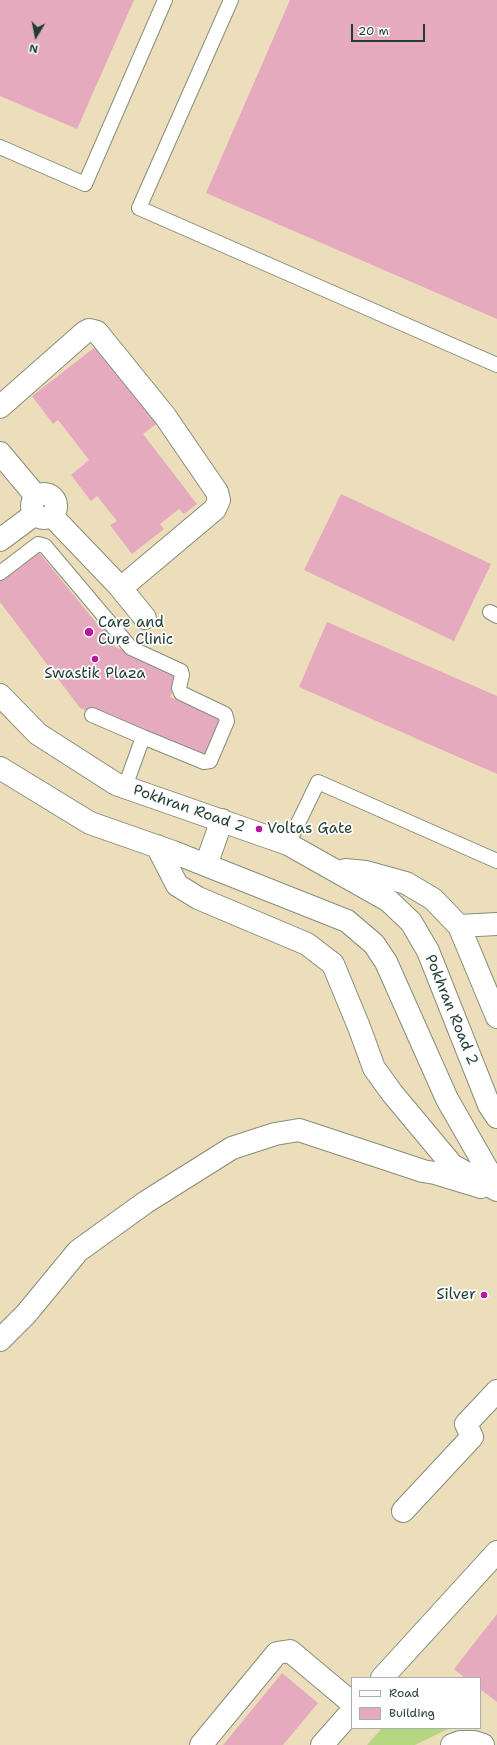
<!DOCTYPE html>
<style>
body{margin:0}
#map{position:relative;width:497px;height:1745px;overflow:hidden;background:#ecdebb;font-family:"Shantell Sans",sans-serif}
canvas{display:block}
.legend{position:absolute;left:351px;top:1677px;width:130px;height:52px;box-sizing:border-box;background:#fff;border:1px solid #a5b1ae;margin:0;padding:5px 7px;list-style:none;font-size:12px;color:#1f3d34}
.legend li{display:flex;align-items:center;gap:8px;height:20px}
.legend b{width:20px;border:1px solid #a5b1ae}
.north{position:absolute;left:16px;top:16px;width:40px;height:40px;-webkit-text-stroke:3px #fff;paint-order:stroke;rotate:190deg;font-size:11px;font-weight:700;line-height:16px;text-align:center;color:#1f3d34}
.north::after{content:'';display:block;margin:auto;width:14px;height:18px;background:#1f3d34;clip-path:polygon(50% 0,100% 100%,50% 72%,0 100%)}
.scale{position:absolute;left:351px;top:24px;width:74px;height:18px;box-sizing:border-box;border:2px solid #1f3d34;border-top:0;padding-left:5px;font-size:12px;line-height:14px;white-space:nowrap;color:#1f3d34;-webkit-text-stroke:3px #fff;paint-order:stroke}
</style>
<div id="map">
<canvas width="497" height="1745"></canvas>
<ul class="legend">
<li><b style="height:5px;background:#fff"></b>Road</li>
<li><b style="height:11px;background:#e6aabf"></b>Building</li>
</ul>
<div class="north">N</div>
<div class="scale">20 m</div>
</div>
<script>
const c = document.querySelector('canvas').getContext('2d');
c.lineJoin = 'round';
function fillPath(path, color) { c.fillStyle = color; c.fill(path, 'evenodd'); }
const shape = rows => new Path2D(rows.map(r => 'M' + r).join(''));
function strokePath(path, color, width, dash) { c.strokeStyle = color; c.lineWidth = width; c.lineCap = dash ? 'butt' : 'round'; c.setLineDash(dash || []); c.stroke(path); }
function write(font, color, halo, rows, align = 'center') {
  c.font = font + ' "Shantell Sans",sans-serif'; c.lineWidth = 3.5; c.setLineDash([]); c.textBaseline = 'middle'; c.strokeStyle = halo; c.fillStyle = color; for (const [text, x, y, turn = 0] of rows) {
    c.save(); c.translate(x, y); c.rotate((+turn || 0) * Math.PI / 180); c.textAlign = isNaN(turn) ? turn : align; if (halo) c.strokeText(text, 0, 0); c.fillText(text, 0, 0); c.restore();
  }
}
const green = shape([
 [382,1728,450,1728,415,1745,367,1745]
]);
const building = shape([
 [0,0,134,0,77,129,0,96],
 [290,0,497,0,497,319,206,193],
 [99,344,159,422,143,434,197,504,184,514,179,509,160,524,164,529,132,554,110,525,117,521,97,496,91,501,71,475,89,460,58,420,53,424,32,396],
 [341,494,491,564,454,641,304,570],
 [37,550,102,630,109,625,119,641,113,646,180,673,170,697,224,719,207,760,80,708,0,602,0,579],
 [327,622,497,696,497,774,299,687],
 [497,1614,497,1702,480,1689,480,1678,465,1678,454,1669],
 [282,1673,318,1703,283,1745,223,1745]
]);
const lane = shape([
 [231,0,139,208,497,365],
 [0,147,85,184,165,0],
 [0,573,38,544,45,546,131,648,181,671,182,675,179,688,181,693,225,714,227,721,210,761,204,762,143,737,125,787],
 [490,612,497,616],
 [92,715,143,737],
 [288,844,318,782,497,861]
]);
const street = shape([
 [0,407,85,332,89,330,97,332,165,416,217,492,219,500,215,509,121,588],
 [0,453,36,496],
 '32 506a12 12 0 1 1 24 0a12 12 0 1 1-24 0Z',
 [52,516,119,586,145,618],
 [0,540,35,514],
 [0,1340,26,1314,78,1251,146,1202,232,1148,275,1134,299,1130,423,1171,435,1173,481,1187],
 [403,1511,472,1437,466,1424,497,1391],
 [382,1678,497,1552],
 [201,1745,277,1653,290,1651,352,1703],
 [322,1745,352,1711],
 [452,1745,460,1742,474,1742,483,1745]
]);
const secondary = shape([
 [0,695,38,734,116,784,288,844,389,901,411,922,428,951,489,1105,497,1117],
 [0,768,90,823,173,852,347,921,374,944,386,962,447,1099,487,1169,497,1183],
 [157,846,177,885,198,898,307,944,333,964,359,1027,374,1068,392,1093,452,1165,497,1190],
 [206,865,222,820],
 [345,870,366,872,406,883,433,899,459,926,497,1017],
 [459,926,497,924]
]);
const markers = [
 [89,632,5,"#b5179e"],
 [95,659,4,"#b5179e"],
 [259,829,4,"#b5179e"],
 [484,1295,4,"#b5179e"]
];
const poiNames = [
 ["Care and",98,623],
 ["Cure Clinic",98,640],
 ["Swastik Plaza",95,674,"center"],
 ["Voltas Gate",267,829],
 ["Silver",476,1295,"right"]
];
const streetNames = [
 ["Pokhran Road 2",189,809,19],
 ["Pokhran Road 2",451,1010,68]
];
fillPath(green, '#b4d780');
fillPath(building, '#e6aabf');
strokePath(lane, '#868e78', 16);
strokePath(street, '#868e78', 24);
strokePath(secondary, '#868e78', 24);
strokePath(lane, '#fff', 14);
strokePath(street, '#fff', 22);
strokePath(secondary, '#fff', 22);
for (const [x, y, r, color] of markers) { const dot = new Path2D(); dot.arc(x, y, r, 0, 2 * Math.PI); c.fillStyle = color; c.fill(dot); strokePath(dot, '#fff', 1.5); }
write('15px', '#1f3d34', '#fff', poiNames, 'left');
write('15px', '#1f3d34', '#fff', streetNames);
</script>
